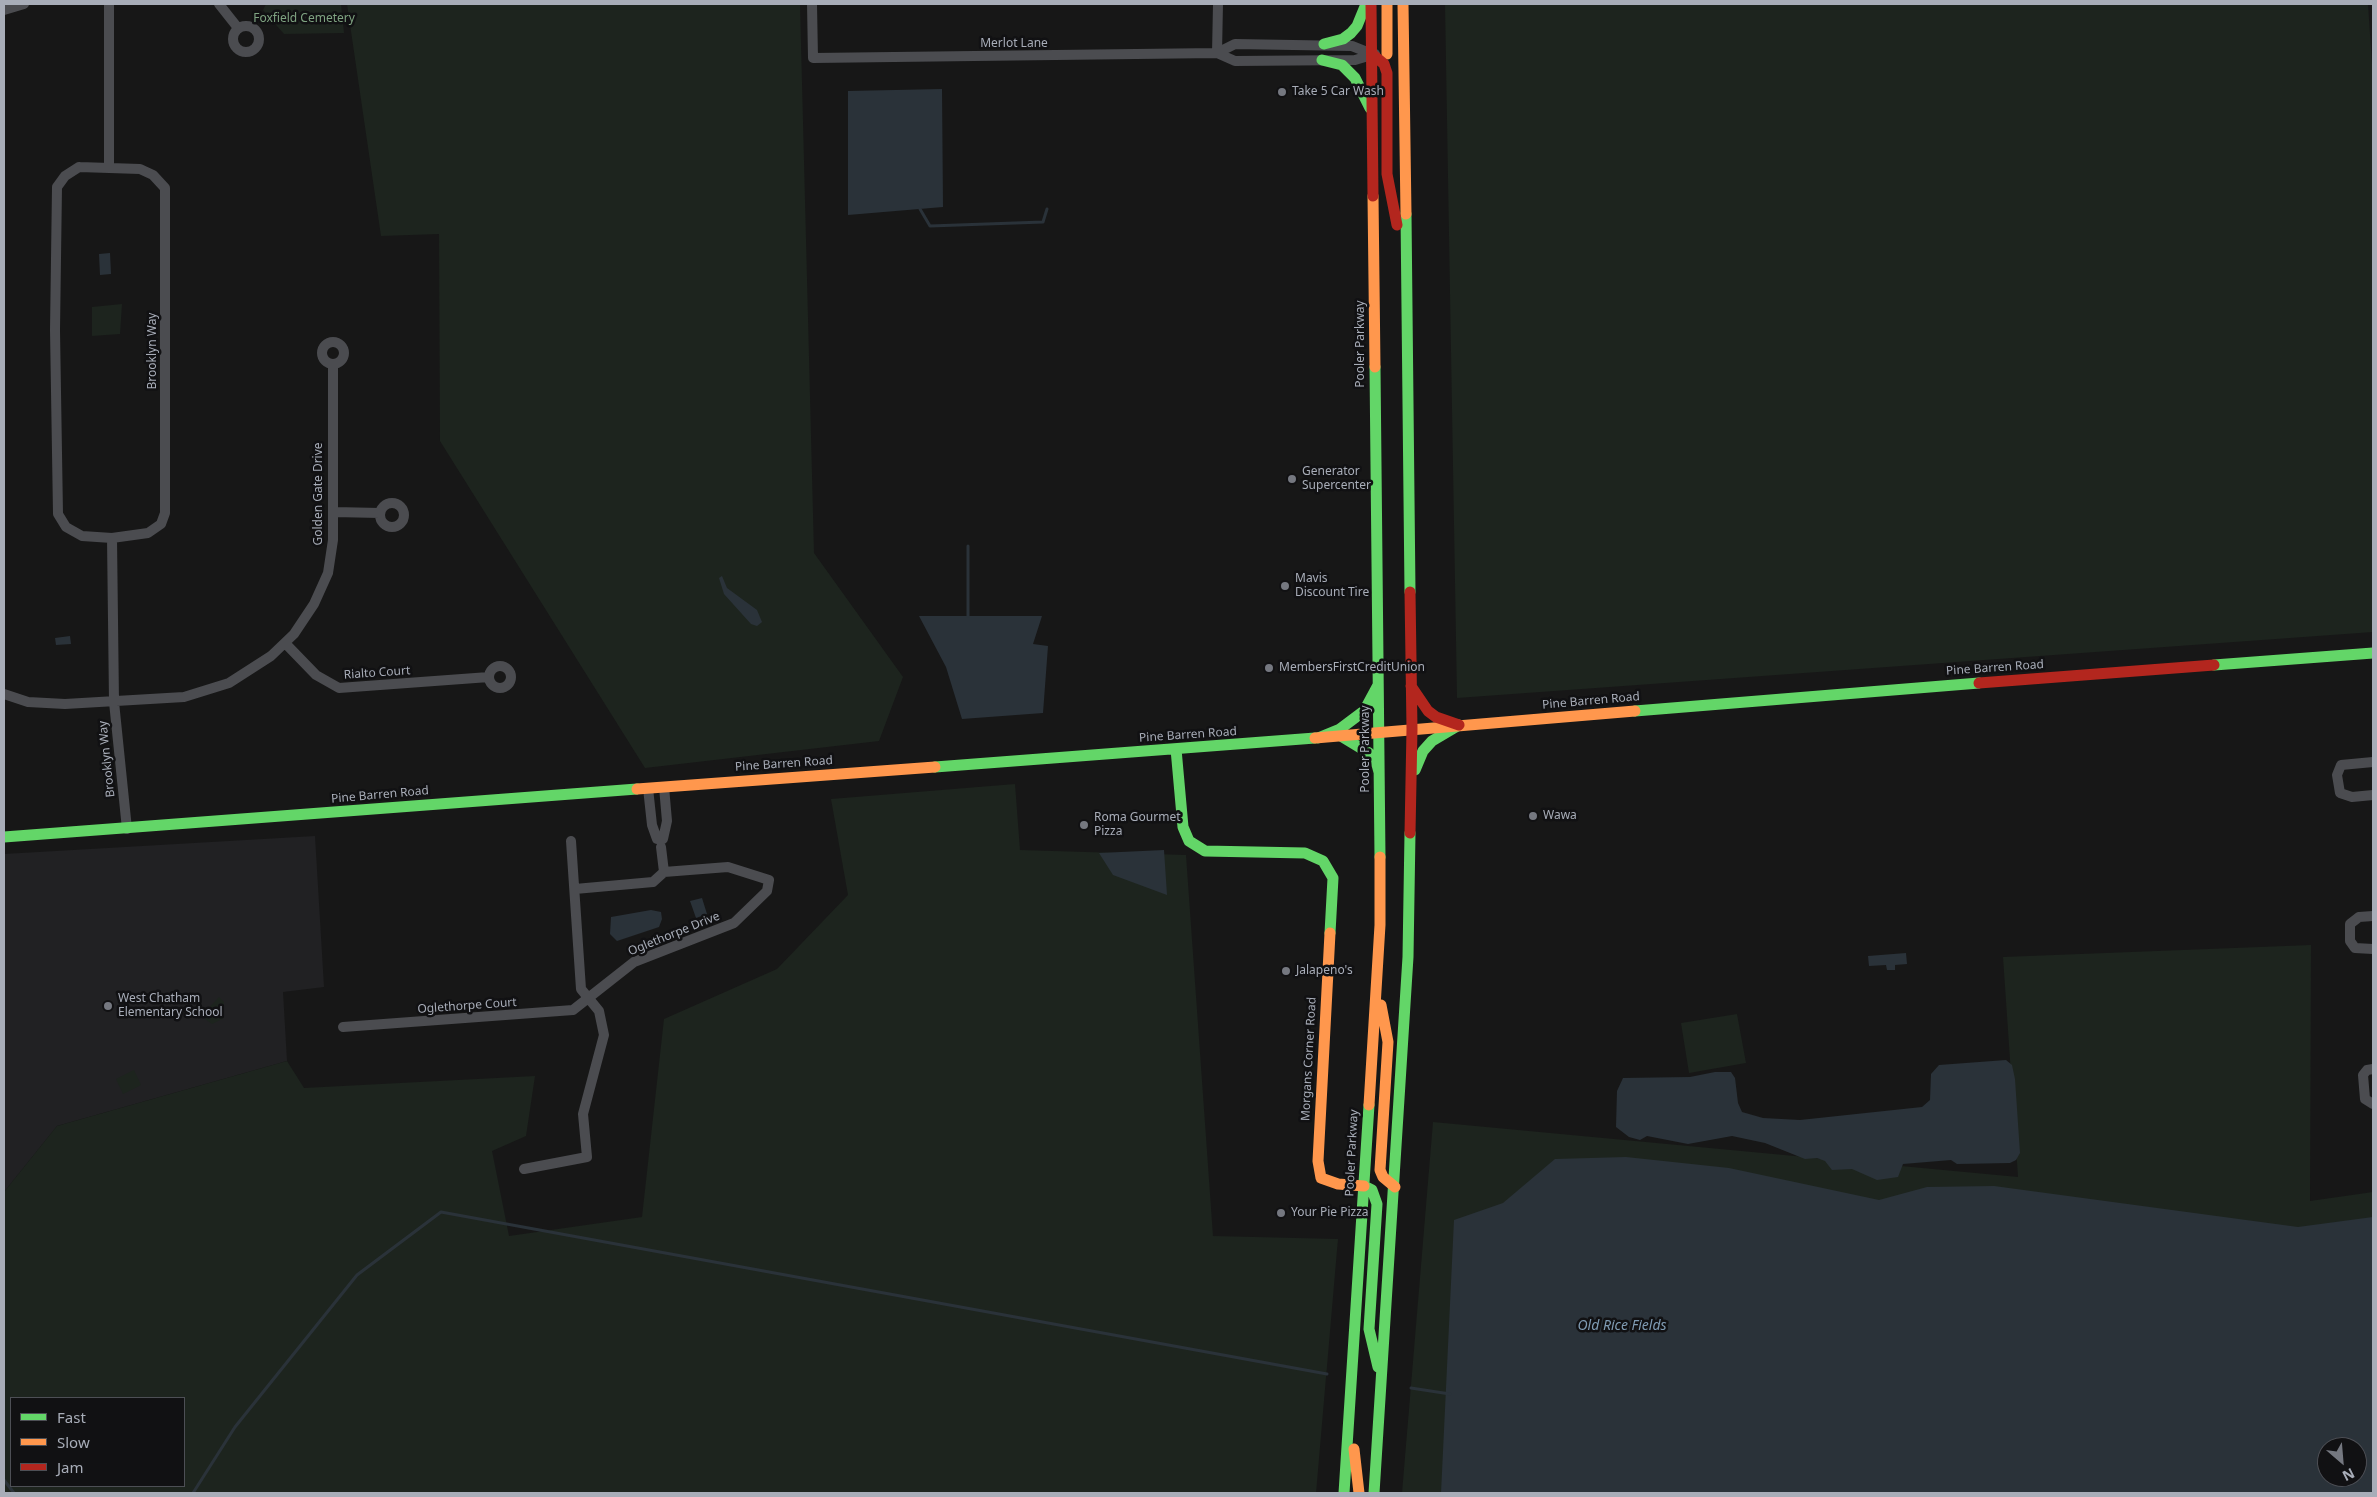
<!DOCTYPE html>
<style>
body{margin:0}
#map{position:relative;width:2377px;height:1497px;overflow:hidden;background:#171717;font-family:"Noto Sans",sans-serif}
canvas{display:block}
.frame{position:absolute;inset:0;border:5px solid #a8adb8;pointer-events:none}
.legend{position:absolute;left:10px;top:1397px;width:175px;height:90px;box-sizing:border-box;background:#111113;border:1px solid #4d4f55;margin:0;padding:6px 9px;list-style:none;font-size:15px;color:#a8adb8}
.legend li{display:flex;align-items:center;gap:10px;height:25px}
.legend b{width:25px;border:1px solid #4d4f55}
.north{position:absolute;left:2317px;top:1437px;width:50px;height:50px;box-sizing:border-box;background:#111113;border:1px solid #4d4f55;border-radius:50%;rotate:153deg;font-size:14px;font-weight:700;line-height:20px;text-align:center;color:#a8adb8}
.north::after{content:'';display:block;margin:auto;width:18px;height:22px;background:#757880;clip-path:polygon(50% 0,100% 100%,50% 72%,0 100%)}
</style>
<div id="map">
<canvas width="2377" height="1497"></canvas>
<div class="frame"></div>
<ul class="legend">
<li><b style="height:6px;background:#63d668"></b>Fast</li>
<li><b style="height:6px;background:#ff974d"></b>Slow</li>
<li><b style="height:6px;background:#b3261e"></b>Jam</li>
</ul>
<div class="north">N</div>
</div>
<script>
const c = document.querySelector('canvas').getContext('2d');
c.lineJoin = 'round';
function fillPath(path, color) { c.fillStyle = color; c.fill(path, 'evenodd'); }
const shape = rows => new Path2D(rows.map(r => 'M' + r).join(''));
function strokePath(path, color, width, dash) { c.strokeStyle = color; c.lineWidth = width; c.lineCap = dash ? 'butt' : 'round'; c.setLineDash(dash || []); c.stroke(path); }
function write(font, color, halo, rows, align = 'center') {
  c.font = font + ' "Noto Sans",sans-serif'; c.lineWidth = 5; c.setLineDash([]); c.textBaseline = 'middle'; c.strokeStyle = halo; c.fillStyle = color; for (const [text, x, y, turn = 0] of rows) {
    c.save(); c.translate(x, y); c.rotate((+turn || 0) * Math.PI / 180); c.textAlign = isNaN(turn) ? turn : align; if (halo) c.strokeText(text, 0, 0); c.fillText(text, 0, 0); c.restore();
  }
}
const built = shape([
 [315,836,324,987,283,992,287,1061,57,1126,4,1192,4,854]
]);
const green = shape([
 [266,4,341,4,344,33,284,34,263,10],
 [347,4,800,4,814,553,903,677,879,741,645,768,440,441,439,234,381,236],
 [1445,4,2368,4,2373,79,2373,632,1457,698],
 [122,304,120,334,92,336,92,307],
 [1015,784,1020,850,1186,855,1213,1236,1338,1239,1316,1493,4,1493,4,1192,57,1126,287,1061,304,1088,535,1076,526,1136,492,1151,509,1236,642,1217,664,1019,777,969,848,895,831,799],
 [11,1398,184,1398,184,1486,11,1486],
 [2311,945,2310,1201,2373,1192,2373,1493,1402,1493,1433,1122,2018,1177,2003,957],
 [2327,1447,2357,1447,2357,1477,2327,1477],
 [219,997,224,1002,224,1018,212,1024,205,1019,204,1013],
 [1737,1014,1746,1063,1689,1073,1681,1023],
 [134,1070,141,1085,123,1094,116,1079]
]);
const water = shape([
 [942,89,943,207,848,215,848,91],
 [110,253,111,274,100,275,99,254],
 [722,576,727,588,757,610,762,622,757,626,751,624,724,594,719,578],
 [919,616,1042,616,1033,644,1048,646,1043,713,962,719,946,667],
 [70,636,71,644,56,645,55,638],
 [1164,850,1167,895,1113,875,1099,853],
 [702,898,707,914,696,918,690,901],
 [651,910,661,912,662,919,659,927,617,941,610,934,611,917],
 [1906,953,1907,964,1895,965,1895,970,1887,970,1886,965,1869,966,1868,956],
 [2006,1060,2012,1065,2015,1079,2020,1153,2016,1160,2010,1163,1957,1164,1951,1160,1903,1164,1898,1177,1877,1180,1852,1169,1832,1170,1825,1161,1817,1158,1805,1159,1765,1143,1732,1136,1688,1144,1647,1136,1640,1140,1629,1137,1616,1127,1617,1091,1623,1078,1690,1077,1715,1072,1731,1072,1735,1078,1738,1103,1742,1112,1763,1118,1800,1120,1922,1107,1930,1100,1931,1074,1939,1065],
 [1626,1157,1729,1168,1879,1200,1927,1187,1994,1186,2298,1227,2373,1217,2373,1493,1441,1493,1454,1220,1503,1203,1555,1159],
 [2327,1447,2357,1447,2357,1477,2327,1477]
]);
const stream = shape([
 [920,209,930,226,1043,222,1047,209],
 [968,616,968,546],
 [1411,1388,1450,1394],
 [4,1480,14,1493],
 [193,1493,235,1427,357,1275,441,1212,1327,1374]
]);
const street = shape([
 [109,4,109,168],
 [219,4,238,28],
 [812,4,813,58,1217,53,1235,44,1352,46,1372,54],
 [4,10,24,4],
 '233 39a13 13 0 1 1 26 0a13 13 0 1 1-26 0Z',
 [1217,53,1235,61,1355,60,1375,54],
 [1217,53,1218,4],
 [79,167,140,169,153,175,165,188,165,513,161,524,148,533,112,538,82,536,66,527,58,514,55,330,57,187,65,176,79,167],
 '322 353a11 11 0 1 1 22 0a11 11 0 1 1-22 0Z',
 '380 515a12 12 0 1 1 24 0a12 12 0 1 1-24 0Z',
 [334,512,380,513],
 [112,538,114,702,127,829],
 [285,643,316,675,339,688,489,677],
 '489 677a11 11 0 1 1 22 0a11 11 0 1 1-22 0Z',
 [4,694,28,702,65,704,184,697,229,683,271,656,294,634,314,604,328,573,333,540,333,364],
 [2373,762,2341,765,2337,775,2340,793,2352,797,2373,795],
 [648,788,652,825,657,839],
 [663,839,667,821,664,787],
 [575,889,653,882,664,872,661,847],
 [2373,916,2359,917,2350,924,2350,941,2355,948,2373,949],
 [343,1027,573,1010,634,962,734,923,767,891,769,880,728,867,664,872],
 [2373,1069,2367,1070,2363,1075,2365,1099,2373,1104],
 [524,1169,587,1157,583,1114,604,1035,599,1011,581,989,571,841]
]);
const fast = shape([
 [1324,44,1343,39,1351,33,1357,26,1366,4],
 [1322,60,1342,65,1355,78,1370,108],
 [1406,214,1410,592],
 [1375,367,1380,857],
 [2214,665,2373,653],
 [1635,711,1979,683],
 [1341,736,1369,753,1376,761,1379,772],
 [1318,738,1340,729,1364,711,1378,685],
 [1176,749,1183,827,1189,841,1205,851,1305,853,1323,861,1333,878,1330,933],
 [935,767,1315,738],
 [1415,770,1423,751,1432,741,1459,725],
 [4,837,637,789],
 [1364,1186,1372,1190,1377,1204,1369,1329,1378,1367],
 [1344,1493,1369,1105],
 [1374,1493,1408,957,1410,833]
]);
const slow = shape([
 [1387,4,1387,54],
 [1403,4,1406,214],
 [1373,196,1375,367],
 [1315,738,1635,711],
 [637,789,935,767],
 [1330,933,1318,1161,1321,1178,1338,1184,1364,1186],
 [1381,1005,1388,1042,1380,1170,1383,1177,1395,1187],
 [1369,1105,1380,925,1380,857],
 [1354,1449,1359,1493]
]);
const jam = shape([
 [1371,4,1373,196],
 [1372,54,1384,64,1387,73,1387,174,1397,225],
 [1979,683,2214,665],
 [1411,686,1428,711,1436,717,1459,725],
 [1410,833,1412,729,1410,592]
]);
const markers = [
 [1282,92,5,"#757880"],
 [1292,479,5,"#757880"],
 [1285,586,5,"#757880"],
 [1269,668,5,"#757880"],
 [1533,816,5,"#757880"],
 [1084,825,5,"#757880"],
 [1286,971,5,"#757880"],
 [108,1006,5,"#757880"],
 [1281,1213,5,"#757880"]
];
const parkNames = [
 ["Foxfield Cemetery",304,19]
];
const streetNames = [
 ["Merlot Lane",1014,44],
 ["Pooler Parkway",1361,344,-90],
 ["Brooklyn Way",153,351,-90],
 ["Golden Gate Drive",319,494,-90],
 ["Pine Barren Road",1995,668,-4],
 ["Rialto Court",377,673,-4],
 ["Pine Barren Road",1591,701,-5],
 ["Pine Barren Road",1188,735,-4],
 ["Pooler Parkway",1366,749,-90],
 ["Brooklyn Way",107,759,-96],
 ["Pine Barren Road",784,764,-4],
 ["Pine Barren Road",380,795,-5],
 ["Oglethorpe Drive",674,934,-22],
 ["Oglethorpe Court",467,1006,-4],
 ["Morgans Corner Road",1309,1059,-87],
 ["Pooler Parkway",1352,1153,-87]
];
const poiNames = [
 ["Take 5 Car Wash",1292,92],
 ["Generator",1302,472],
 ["Supercenter",1302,486],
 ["Mavis",1295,579],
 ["Discount Tire",1295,593],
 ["MembersFirstCreditUnion",1279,668],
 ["Wawa",1543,816],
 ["Roma Gourmet",1094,818],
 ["Pizza",1094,832],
 ["Jalapeno's",1296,971],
 ["West Chatham",118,999],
 ["Elementary School",118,1013],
 ["Your Pie Pizza",1291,1213]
];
const waterNames = [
 ["Old Rice Fields",1622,1326]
];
fillPath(built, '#212123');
fillPath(green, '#1d241e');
fillPath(water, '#2a3239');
strokePath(stream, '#2a3239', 3);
strokePath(street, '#4b4c50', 10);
strokePath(fast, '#63d668', 11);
strokePath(slow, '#ff974d', 11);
strokePath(jam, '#b3261e', 11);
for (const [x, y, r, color] of markers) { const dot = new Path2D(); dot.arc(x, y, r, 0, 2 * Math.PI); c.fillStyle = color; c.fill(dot); strokePath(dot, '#111113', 2); }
write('12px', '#7fa381', '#111113', parkNames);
write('12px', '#a8adb8', '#111113', streetNames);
write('12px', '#a8adb8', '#111113', poiNames, 'left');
write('italic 14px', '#7f9bb3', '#111113', waterNames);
</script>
